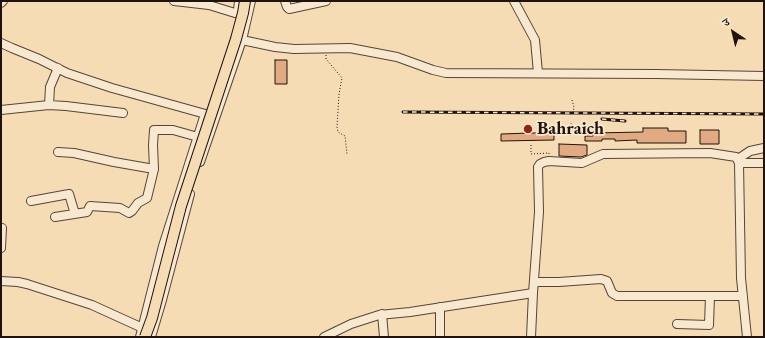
<!DOCTYPE html>
<meta charset="utf-8">
<style>
body{margin:0}
#map{position:relative;width:765px;height:338px;overflow:hidden;background:#f5dcb5;font-family:"EB Garamond","Noto Serif Devanagari",serif}
canvas{display:block}
.frame{position:absolute;inset:0;border:2px solid #20130f;pointer-events:none}
.north{position:absolute;left:713px;top:12px;width:40px;height:40px;-webkit-text-stroke:3px #f8e8cf;paint-order:stroke;rotate:325deg;font-size:11px;font-weight:700;line-height:16px;text-align:center;color:#20130f}
.north::after{content:'';display:block;margin:auto;width:14px;height:18px;background:#20130f;clip-path:polygon(50% 0,100% 100%,50% 72%,0 100%)}
</style>
<div id="map">
<canvas width="765" height="338"></canvas>
<div class="frame"></div>
<div class="north">उ</div>
</div>
<script>
const c = document.querySelector('canvas').getContext('2d');
c.lineJoin = 'round';
function fillPath(path, color) { c.fillStyle = color; c.fill(path, 'evenodd'); }
const shape = rows => new Path2D(rows.map(r => 'M' + r).join(''));
function strokePath(path, color, width, dash) { c.strokeStyle = color; c.lineWidth = width; c.lineCap = dash ? 'butt' : 'round'; c.setLineDash(dash || []); c.stroke(path); }
function write(font, color, halo, rows, align = 'center') {
  c.font = font + ' "EB Garamond",serif'; c.lineWidth = 3.5; c.setLineDash([]); c.textBaseline = 'middle'; c.strokeStyle = halo; c.fillStyle = color; for (const [text, x, y, turn = 0] of rows) {
    c.save(); c.translate(x, y); c.rotate((+turn || 0) * Math.PI / 180); c.textAlign = isNaN(turn) ? turn : align; if (halo) c.strokeText(text, 0, 0); c.fillText(text, 0, 0); c.restore();
  }
}
const building = shape([
 [275,60,287,60,287,84,275,84,275,60],
 [643,128,668,128,668,131,686,131,686,143,637,143,637,140,615,141,615,139,602,139,602,141,585,141,585,136,593,136,593,133,643,132,643,128],
 [700,130,719,130,719,144,700,144,700,130],
 [530,133,554,133,554,140,501,141,501,134,530,133],
 [559,144,587,145,587,155,581,157,559,156,559,144]
]);
const path = shape([
 [326,55,326,59,342,78,339,94,337,127,338,132,345,136,347,154],
 [572,100,574,107,573,112],
 [570,136,572,130,571,123],
 [531,145,531,154,549,153,549,154]
]);
const minor = shape([
 [174,1,209,5,235,13,238,10,239,1],
 [285,1,287,7,289,9,326,1],
 [514,1,535,40,538,73],
 [1,3,3,1],
 [242,40,275,47,294,49,350,48,397,57,433,70,446,73,656,74,764,76],
 [1,43,12,48,39,59,67,73,112,88,209,115],
 [49,105,50,87,58,68],
 [1,110,49,105,66,106,123,113],
 [58,152,74,153,114,162,154,169],
 [738,159,750,151,764,148],
 [200,162,242,40,251,1],
 [739,163,764,163],
 [31,201,69,194,75,214],
 [55,217,87,212,90,206,120,208,129,213,132,211,138,203,147,198,154,169,153,145,154,130,173,130,198,137],
 [1,248,2,228],
 [1,281,18,282,27,284,92,305,147,330],
 [534,282,559,282,601,279,607,281,612,293,617,296,743,296],
 [533,293,539,212,538,167,540,164,544,162,549,161,582,163,603,154,710,153,736,157,739,163,741,278,747,337],
 [382,314,384,337],
 [677,324,709,325,710,296],
 [140,337,163,246,205,114],
 [151,337,162,300,190,194],
 [324,337,351,324,379,315,410,312,533,293,531,337],
 [440,337,440,307]
]);
const rail = shape([
 [403,112,764,114],
 [602,119,625,121]
]);
const majorBridge = shape([
 [145,337,152,318,181,206,236,39,243,13,245,1]
]);
const markers = [
 [528,129,5,"#8f2418"]
];
const poiNames = [
 ["Bahraich",537,129]
];
fillPath(building, '#e1aa82');
strokePath(building, '#20130f', 1);
strokePath(minor, '#554538', 10);
strokePath(path, '#20130f', 1, [1, 2]);
strokePath(minor, '#f8e8cf', 8);
strokePath(rail, '#20130f', 3);
strokePath(rail, '#f8e8cf', 1.5, [4.5]);
strokePath(majorBridge, '#20130f', 12, []);
strokePath(majorBridge, '#f5dcb5', 10);
for (const [x, y, r, color] of markers) { const dot = new Path2D(); dot.arc(x, y, r, 0, 2 * Math.PI); c.fillStyle = color; c.fill(dot); strokePath(dot, '#f8e8cf', 1.5); }
write('bold 18px', '#20130f', '#f8e8cf', poiNames, 'left');
</script>
